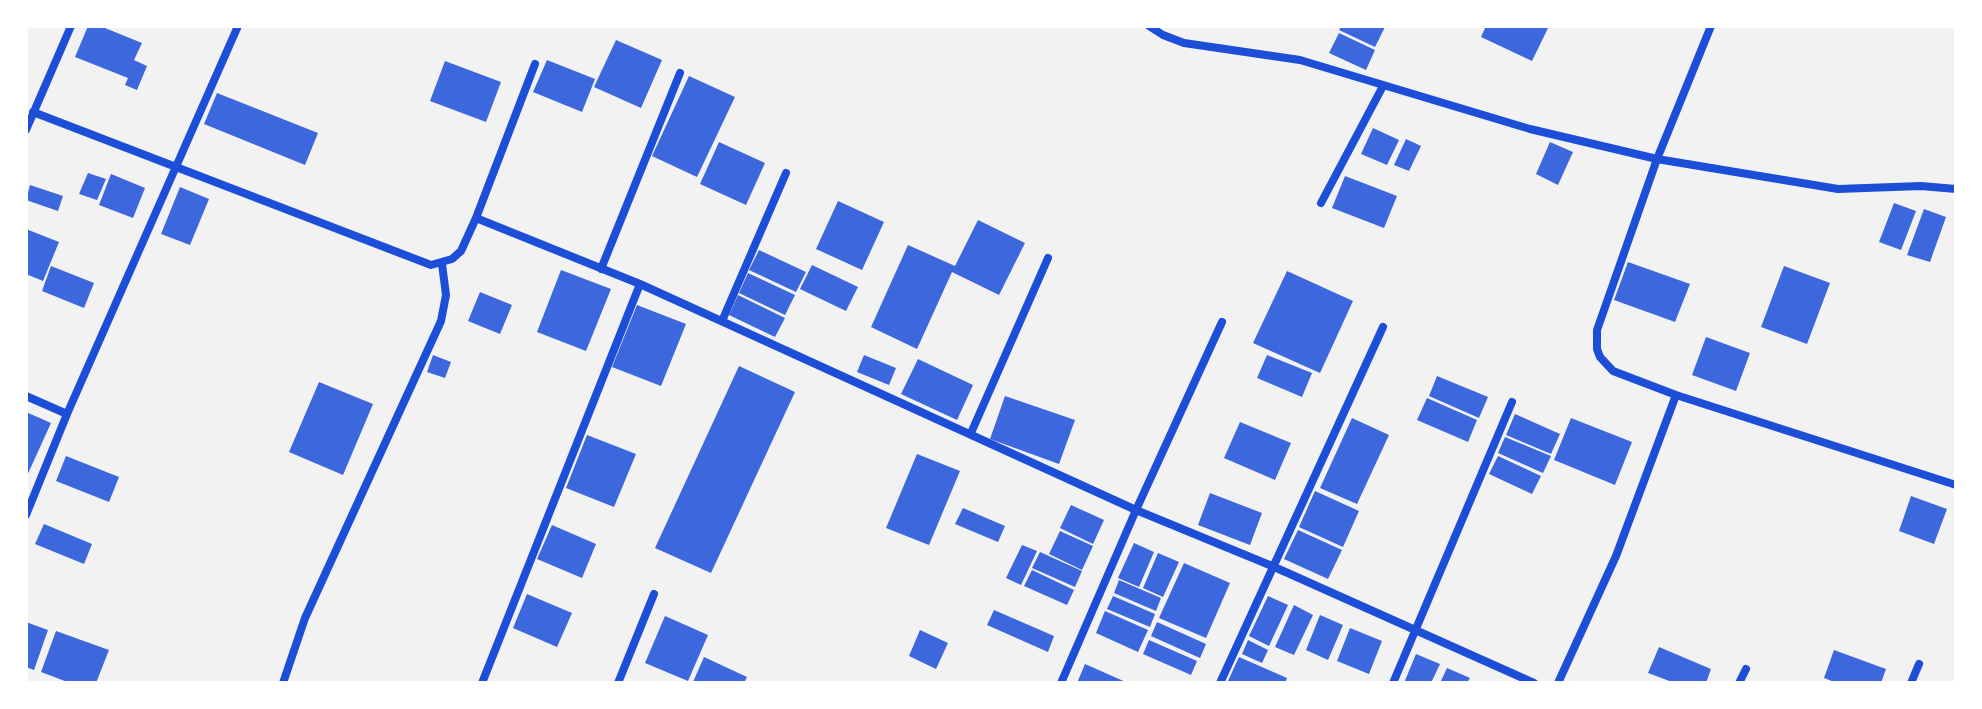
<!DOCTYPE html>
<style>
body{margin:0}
#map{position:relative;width:1982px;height:709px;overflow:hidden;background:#f2f2f2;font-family:"Exo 2",sans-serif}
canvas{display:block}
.frame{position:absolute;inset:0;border:28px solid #fff;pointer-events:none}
</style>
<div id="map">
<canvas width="1982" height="709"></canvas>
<div class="frame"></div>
</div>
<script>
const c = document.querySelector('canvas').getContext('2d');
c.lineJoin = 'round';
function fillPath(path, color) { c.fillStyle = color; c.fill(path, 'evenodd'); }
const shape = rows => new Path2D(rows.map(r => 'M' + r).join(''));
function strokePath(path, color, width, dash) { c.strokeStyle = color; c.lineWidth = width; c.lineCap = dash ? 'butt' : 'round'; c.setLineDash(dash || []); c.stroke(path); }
const building = shape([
 [88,26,100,26,142,43,134,60,147,66,137,90,125,85,128,78,75,57],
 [1342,26,1383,26,1385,27,1375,47,1339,30],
 [1486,26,1549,26,1532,61,1481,37],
 [1339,33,1375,50,1366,70,1329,53],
 [616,40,662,60,641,108,594,87],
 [547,60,595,79,582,112,533,92],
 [445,61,501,82,486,122,430,101],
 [689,76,735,97,697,177,652,156],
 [217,93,318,133,305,165,204,124],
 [1373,128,1399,140,1387,165,1361,154],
 [1406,139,1421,146,1409,171,1394,165],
 [719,142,765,163,746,205,700,184],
 [1550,142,1573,152,1558,185,1536,174],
 [88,173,106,179,97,200,79,194],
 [111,174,145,188,133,218,99,205],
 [1345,176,1397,196,1384,228,1332,208],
 [30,185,63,196,58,211,26,200],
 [180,187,209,199,190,245,161,234],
 [838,201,884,222,862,270,816,249],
 [1894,203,1916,211,1901,250,1879,242],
 [1924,209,1946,217,1930,262,1907,255],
 [978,220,1025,243,999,295,952,272,917,349,871,327,908,245,955,266],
 [26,229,59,242,43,281,26,274],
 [759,250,806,272,796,292,749,270],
 [1628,262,1690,284,1675,322,1614,300],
 [812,265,858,287,846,311,800,289],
 [51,266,94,283,84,308,42,291],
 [1784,266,1830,283,1807,344,1761,327],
 [561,270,611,289,586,351,537,332],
 [1287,271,1353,301,1320,373,1253,343],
 [748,273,795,295,785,315,739,293],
 [480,292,512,305,500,334,468,321],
 [738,295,785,318,775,337,729,315],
 [637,305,686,324,661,386,612,367],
 [1706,337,1750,353,1736,391,1692,375],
 [433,355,451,362,445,378,427,372],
 [864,355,896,368,889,385,857,372],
 [1267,355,1312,373,1302,397,1257,378],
 [918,359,973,385,957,420,901,394],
 [739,366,795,392,711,573,655,548],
 [1437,376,1488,397,1479,418,1429,396],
 [319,382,373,404,343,475,289,452],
 [1005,396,1075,420,1059,464,990,439],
 [1427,398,1477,420,1468,442,1417,420],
 [26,412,51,423,26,478],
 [1515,414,1560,434,1551,454,1506,435],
 [1352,418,1389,435,1357,504,1320,488],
 [1571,418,1632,442,1615,485,1554,460],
 [1240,422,1291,443,1275,480,1224,458],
 [587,435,636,454,614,507,566,488],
 [1505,437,1551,456,1543,473,1498,453],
 [917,454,960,471,929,545,886,528],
 [66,456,119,477,109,502,56,481],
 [1498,456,1541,476,1532,494,1489,474],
 [1315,491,1359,511,1343,547,1299,527],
 [1210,493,1262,513,1250,545,1198,525],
 [1911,496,1947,509,1934,544,1899,531],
 [1071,505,1104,520,1093,544,1060,528],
 [963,508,1005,526,998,542,955,524],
 [44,524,92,544,84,564,35,544],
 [552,525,596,544,582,578,537,559],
 [1298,530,1342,550,1328,579,1284,559],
 [1060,531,1093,546,1082,570,1049,554],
 [1134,543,1154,552,1139,587,1118,578],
 [1022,545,1037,551,1021,585,1006,578],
 [1040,552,1082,571,1075,587,1032,568],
 [1158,553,1179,562,1163,597,1143,588],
 [1184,563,1230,583,1206,638,1159,618],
 [1032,570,1074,590,1067,605,1024,586],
 [1119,580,1161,598,1156,611,1114,593],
 [527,594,572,613,557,647,513,628],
 [1113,596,1155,614,1150,627,1107,609],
 [1268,596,1288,605,1269,646,1249,636],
 [1294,605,1313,615,1294,655,1275,647],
 [994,610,1054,636,1048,652,987,625],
 [1105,611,1148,630,1138,652,1096,633],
 [1320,615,1343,625,1328,660,1306,650],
 [665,616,708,635,688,681,645,663],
 [26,622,48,630,34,670,26,667],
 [1157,622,1206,644,1200,658,1151,636],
 [1350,628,1382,641,1369,674,1337,661],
 [920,630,948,643,936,669,909,656],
 [56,631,109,650,96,683,70,683,41,672],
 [1149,640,1197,661,1191,675,1143,654],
 [1248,640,1268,650,1262,663,1242,654],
 [1659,647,1711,669,1706,683,1675,683,1648,673],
 [1834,650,1886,669,1881,683,1837,683,1824,678],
 [1416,654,1440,664,1431,683,1404,683],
 [704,657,747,677,744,683,693,682],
 [1239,657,1287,678,1285,683,1227,683],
 [1085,664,1128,683,1077,683],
 [1447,668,1470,678,1467,683,1440,683]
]);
const minor = shape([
 [1149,26,1163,35,1184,43,1300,60,1530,129,1657,159,1838,189,1921,186,1956,189],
 [1711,26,1657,159,1597,330,1597,349,1600,357,1613,371,1676,395,1956,485],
 [33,112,431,265,452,259,461,251,476,218,535,64],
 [26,130,71,26],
 [1321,203,1383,86],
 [476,218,640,284,1136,510,1272,566,1534,683],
 [601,269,680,73],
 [722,321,786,173],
 [26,396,67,414],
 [971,433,1048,258],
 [26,515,67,414,238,26],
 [283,683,305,618,441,321,446,295,442,264],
 [482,683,640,284],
 [618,683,654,594],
 [1061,683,1136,510,1222,322],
 [1220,683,1383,327],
 [1393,683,1512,402],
 [1558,683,1616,556,1676,395],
 [1739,683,1746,669],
 [1911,683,1919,664]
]);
fillPath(building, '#3d67dc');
strokePath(minor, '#1d4ed8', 8);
</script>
